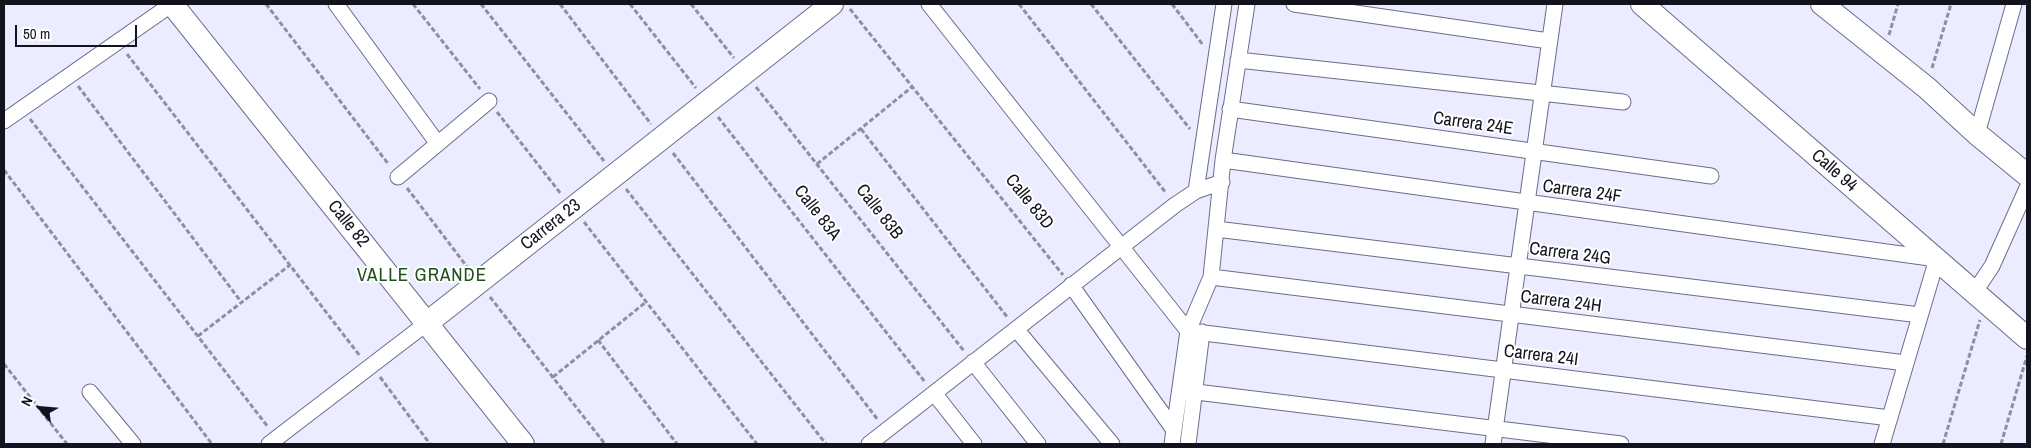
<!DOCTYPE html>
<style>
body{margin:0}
#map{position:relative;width:2031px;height:448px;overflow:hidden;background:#ebecff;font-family:"Archivo Narrow",sans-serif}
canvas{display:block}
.frame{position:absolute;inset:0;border:5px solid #13131d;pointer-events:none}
.north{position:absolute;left:15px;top:383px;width:50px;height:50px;-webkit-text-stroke:4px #fff;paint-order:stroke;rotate:297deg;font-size:14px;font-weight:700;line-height:20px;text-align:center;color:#13131d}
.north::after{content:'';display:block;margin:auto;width:18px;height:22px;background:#13131d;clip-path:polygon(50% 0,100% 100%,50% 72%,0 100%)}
.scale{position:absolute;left:15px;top:25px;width:122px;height:22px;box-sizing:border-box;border:2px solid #13131d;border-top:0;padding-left:6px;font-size:15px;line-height:18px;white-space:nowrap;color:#13131d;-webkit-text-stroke:4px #fff;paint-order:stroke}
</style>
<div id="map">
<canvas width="2031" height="448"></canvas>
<div class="frame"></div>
<div class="north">N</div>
<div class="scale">50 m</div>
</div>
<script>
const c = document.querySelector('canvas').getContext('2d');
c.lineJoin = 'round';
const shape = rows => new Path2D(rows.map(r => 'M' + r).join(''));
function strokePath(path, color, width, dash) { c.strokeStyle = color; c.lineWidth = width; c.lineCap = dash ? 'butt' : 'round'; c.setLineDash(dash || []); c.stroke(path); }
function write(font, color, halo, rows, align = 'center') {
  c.font = font + ' "Archivo Narrow",sans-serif'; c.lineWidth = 4; c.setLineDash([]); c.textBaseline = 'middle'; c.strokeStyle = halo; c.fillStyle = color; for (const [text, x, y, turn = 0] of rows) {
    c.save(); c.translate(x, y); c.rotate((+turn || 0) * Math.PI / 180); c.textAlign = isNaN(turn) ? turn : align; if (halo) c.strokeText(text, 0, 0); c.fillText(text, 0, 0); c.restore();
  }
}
const path = shape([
 [266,4,389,165],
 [413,4,480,89],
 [481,4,604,161],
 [560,4,651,124],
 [630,4,696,88],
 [691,4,734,58],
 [1019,4,1166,193],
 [1091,4,1190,129],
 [1172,4,1203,45],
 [850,9,1063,275],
 [1889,35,1898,4],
 [127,54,360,356],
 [1932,68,1951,4],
 [78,86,242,303],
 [756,87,964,351],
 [497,112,561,194],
 [718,117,925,382],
 [30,119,268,427],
 [861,129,1008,318],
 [673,153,878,420],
 [817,164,912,87],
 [4,170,212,444],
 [407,188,468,268],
 [626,189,826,444],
 [584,222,757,444],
 [490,297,605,444],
 [198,336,290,265],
 [598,340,677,444],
 [4,364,67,444],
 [380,377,430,444],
 [553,377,646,302],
 [1943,444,1980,320],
 [2001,444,2027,356]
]);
const street = shape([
 [336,4,438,144],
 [929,4,1188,331,1890,418],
 [1294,4,1549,41],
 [1238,60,1623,102],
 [1230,109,1711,176],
 [4,121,172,4],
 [1977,134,2014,4],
 [1223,160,1937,259,1882,444],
 [398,177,489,101],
 [1196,191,1224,4],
 [1216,229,1920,315],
 [1211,277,1906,363],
 [1071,285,1174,430],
 [1974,293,1992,266,2027,188],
 [1016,329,1112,444],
 [973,362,1038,444],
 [1180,390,1621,444],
 [90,392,133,444],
 [934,393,974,444],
 [269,444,427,323],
 [869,444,1175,205,1196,191,1222,182],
 [1172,444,1188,331,1211,277,1223,160,1247,4],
 [1188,444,1202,332],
 [1493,444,1555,4]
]);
const secondary = shape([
 [172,4,523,444],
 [1642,4,2027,338],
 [1822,4,1927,88,1977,134,2027,175],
 [427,323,832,4]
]);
const streetNames = [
 ["Carrera 24E",1473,124,8],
 ["Calle 94",1834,171,41],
 ["Carrera 24F",1582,192,8],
 ["Calle 83D",1029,202,51],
 ["Calle 83B",879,212,52],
 ["Calle 83A",817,213,52],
 ["Calle 82",348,224,51],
 ["Carrera 23",551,225,-38],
 ["Carrera 24G",1570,254,7],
 ["Carrera 24H",1561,302,7],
 ["Carrera 24I",1541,356,7]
];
const neighbourhoodNames = [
 ["VALLE GRANDE",422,276]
];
strokePath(street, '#6c6d88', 17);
strokePath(secondary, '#6c6d88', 24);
strokePath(path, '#8f8f9e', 3, [5, 2.5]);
strokePath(street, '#fff', 15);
strokePath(secondary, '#fff', 22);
write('18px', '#13131d', '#fff', streetNames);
c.letterSpacing = '1px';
write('19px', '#1f511b', '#fff', neighbourhoodNames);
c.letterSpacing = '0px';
</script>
